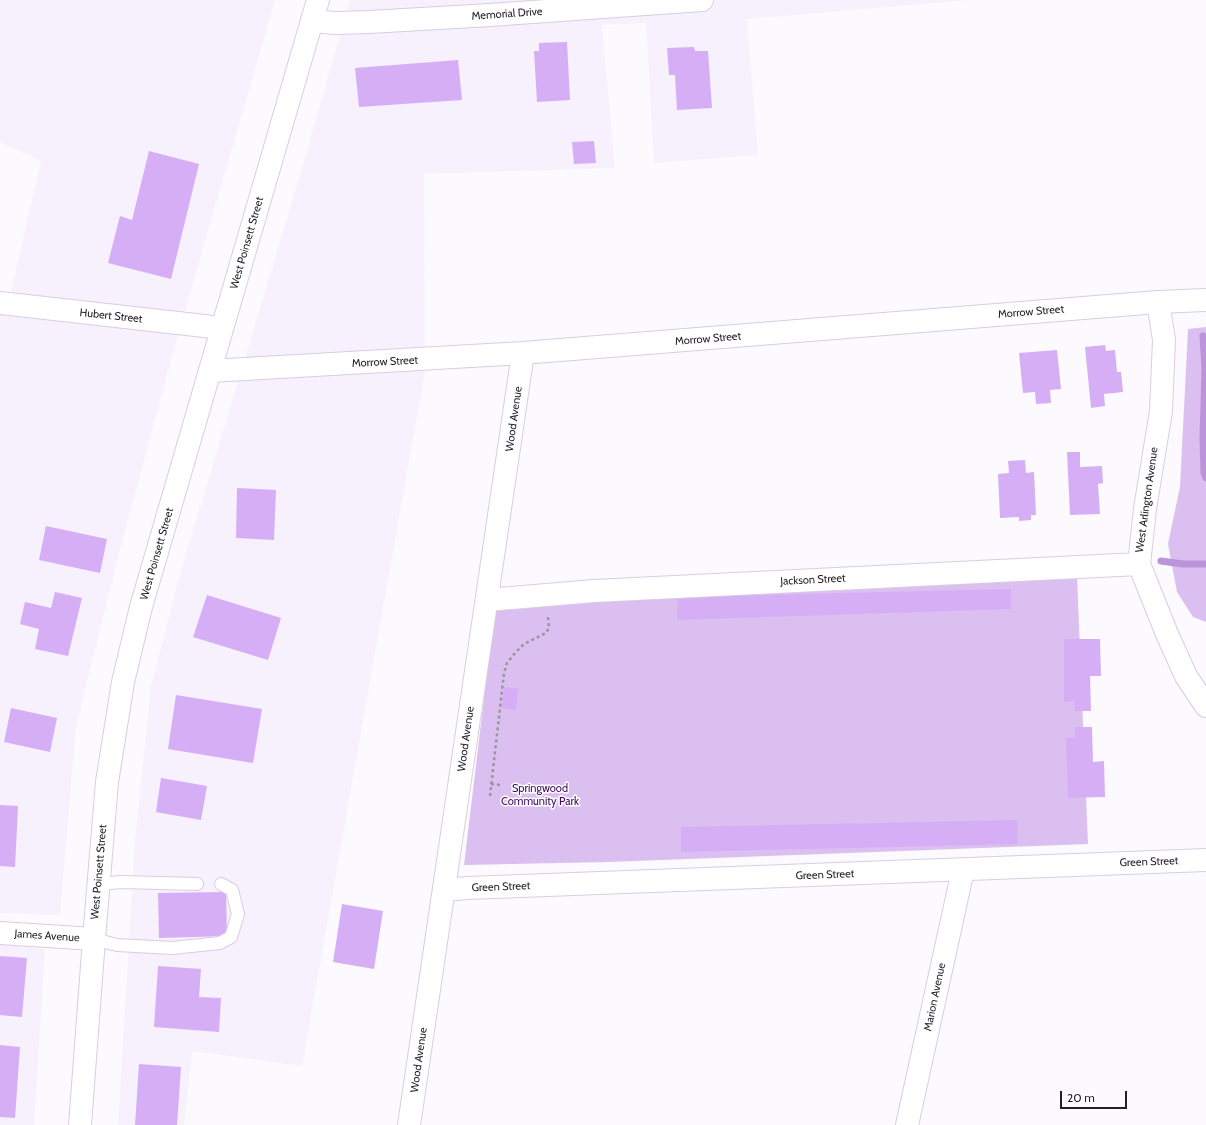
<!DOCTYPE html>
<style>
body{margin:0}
#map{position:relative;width:1206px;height:1125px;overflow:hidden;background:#fcfafe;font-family:Cabin,sans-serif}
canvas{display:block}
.scale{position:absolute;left:1060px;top:1091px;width:67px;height:18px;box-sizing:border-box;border:2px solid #241f27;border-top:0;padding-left:5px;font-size:12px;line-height:14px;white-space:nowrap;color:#241f27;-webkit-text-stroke:3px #fff;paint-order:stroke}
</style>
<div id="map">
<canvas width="1206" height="1125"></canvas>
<div class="scale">20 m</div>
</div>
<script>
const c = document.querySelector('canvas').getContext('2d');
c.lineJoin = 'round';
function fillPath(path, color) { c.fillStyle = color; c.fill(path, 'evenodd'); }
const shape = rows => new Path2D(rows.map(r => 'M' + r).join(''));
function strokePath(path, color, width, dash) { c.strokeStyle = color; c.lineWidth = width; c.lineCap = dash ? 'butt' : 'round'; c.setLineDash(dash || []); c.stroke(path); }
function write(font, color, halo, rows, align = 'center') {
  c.font = font + ' Cabin,sans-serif'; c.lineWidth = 3; c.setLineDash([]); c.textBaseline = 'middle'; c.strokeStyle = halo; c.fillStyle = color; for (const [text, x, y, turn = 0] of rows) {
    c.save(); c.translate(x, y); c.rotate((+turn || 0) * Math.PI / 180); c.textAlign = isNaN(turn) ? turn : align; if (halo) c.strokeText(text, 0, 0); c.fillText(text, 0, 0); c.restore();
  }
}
const built = shape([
 [0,0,275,0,178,335,119,553,76,726,60,915,0,913,0,313,6,313,41,161,0,142],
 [350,0,970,0,747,19,758,155,654,163,646,23,602,25,615,168,424,174,425,371,302,1066,192,1051,184,1125,118,1125,135,840,151,686,180,574,300,175],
 [0,944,45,949,34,1125,0,1125]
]);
const green = shape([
 [1206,327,1206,622,1193,617,1177,592,1168,544,1180,487,1188,329],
 [1077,577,1088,844,608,862,464,865,495,607,605,600]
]);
const stream = shape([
 [1203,336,1205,369,1203,438,1204,473,1206,478],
 [1161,561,1183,564,1206,564]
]);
const building = shape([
 [567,42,570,100,537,102,534,51,539,51,539,43],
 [694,47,695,51,708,51,712,108,677,110,675,75,669,75,667,48],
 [458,60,462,100,359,107,355,68],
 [594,141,596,163,574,164,572,142],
 [149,151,199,164,171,279,108,263,120,216,132,220],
 [1105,345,1106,351,1115,350,1117,372,1121,372,1123,392,1104,394,1105,406,1091,408,1085,347],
 [1057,350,1061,389,1050,390,1051,403,1036,404,1035,392,1023,393,1019,353],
 [1067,452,1080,452,1080,467,1102,466,1103,483,1098,484,1100,514,1070,515],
 [1025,460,1026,473,1034,472,1036,515,1031,515,1031,520,1019,521,1019,517,1000,518,998,474,1009,473,1008,461],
 [237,488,276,490,274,540,236,538],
 [46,526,107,539,100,573,39,560],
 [1011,589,1011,609,677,620,678,597],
 [55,592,82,598,68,656,35,649,39,629,20,624,25,602,51,608],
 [207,595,281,618,268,660,193,637],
 [1064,639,1100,639,1101,676,1090,676,1091,711,1075,711,1074,701,1064,702],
 [504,687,518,689,516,710,502,708],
 [176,695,262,709,253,763,168,749],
 [11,708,57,718,50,752,4,742],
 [1075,727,1092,727,1093,762,1104,761,1105,797,1068,798,1066,738,1075,738],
 [161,778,207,786,201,820,156,812],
 [0,805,18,806,15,867,0,866],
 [1017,820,1018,844,681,852,681,827],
 [226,892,227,936,159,938,158,893],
 [342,904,383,911,374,969,333,962],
 [0,956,27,958,22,1017,0,1015],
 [158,966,201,969,199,997,221,998,219,1032,154,1027],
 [0,1045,20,1047,15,1118,0,1117],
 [139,1064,181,1067,177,1125,135,1125]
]);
const path = shape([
 [491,784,501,785],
 [490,796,504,673,507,663,515,653,524,644,546,633,549,628,548,617]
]);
const lane = shape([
 [98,884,122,882,197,884],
 [94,939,117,945,172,948,220,943,231,937,238,914,232,890,221,884]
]);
const street = shape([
 [312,21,335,23,369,22,490,15,702,0],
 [1158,302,1164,340,1161,411,1145,509,1139,564,1167,634,1186,676,1206,706],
 [0,303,222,328],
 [210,371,523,353,1158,302,1206,300],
 [487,600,594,591,1139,564],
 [444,890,468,888,1206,860],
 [0,933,94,939],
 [409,1125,523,353],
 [907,1125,963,870]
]);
const secondary = shape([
 [80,1125,94,939,107,782,123,682,141,607,318,0]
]);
const streetNames = [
 ["Memorial Drive",507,14,-4],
 ["West Poinsett Street",247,243,-74],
 ["Morrow Street",1031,312,-5],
 ["Hubert Street",111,316,6],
 ["Morrow Street",708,339,-5],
 ["Morrow Street",385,362,-3],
 ["Wood Avenue",514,419,-82],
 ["West Arlington Avenue",1147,500,-82],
 ["West Poinsett Street",157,554,-74],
 ["Jackson Street",813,580,-3],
 ["Wood Avenue",466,739,-82],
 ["Green Street",1149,862,-2],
 ["West Poinsett Street",99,872,-85],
 ["Green Street",825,875,-2],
 ["Green Street",501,887,-2],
 ["James Avenue",47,936,4],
 ["Marion Avenue",935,997,-78],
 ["Wood Avenue",419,1060,-82]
];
const parkNames = [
 ["Springwood",540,789],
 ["Community Park",540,802]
];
fillPath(built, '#f7f1fd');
fillPath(green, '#dabff0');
strokePath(stream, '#bb94d9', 7);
fillPath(building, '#d6aef5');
strokePath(lane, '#d9cce3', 14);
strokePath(street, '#d9cce3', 24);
strokePath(secondary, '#d9cce3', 24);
strokePath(path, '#99959b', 2.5, [3, 3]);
strokePath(lane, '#fff', 12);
strokePath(street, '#fff', 22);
strokePath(secondary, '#fff', 22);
write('11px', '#241f27', '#fff', streetNames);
write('11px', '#3f065c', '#fff', parkNames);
</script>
